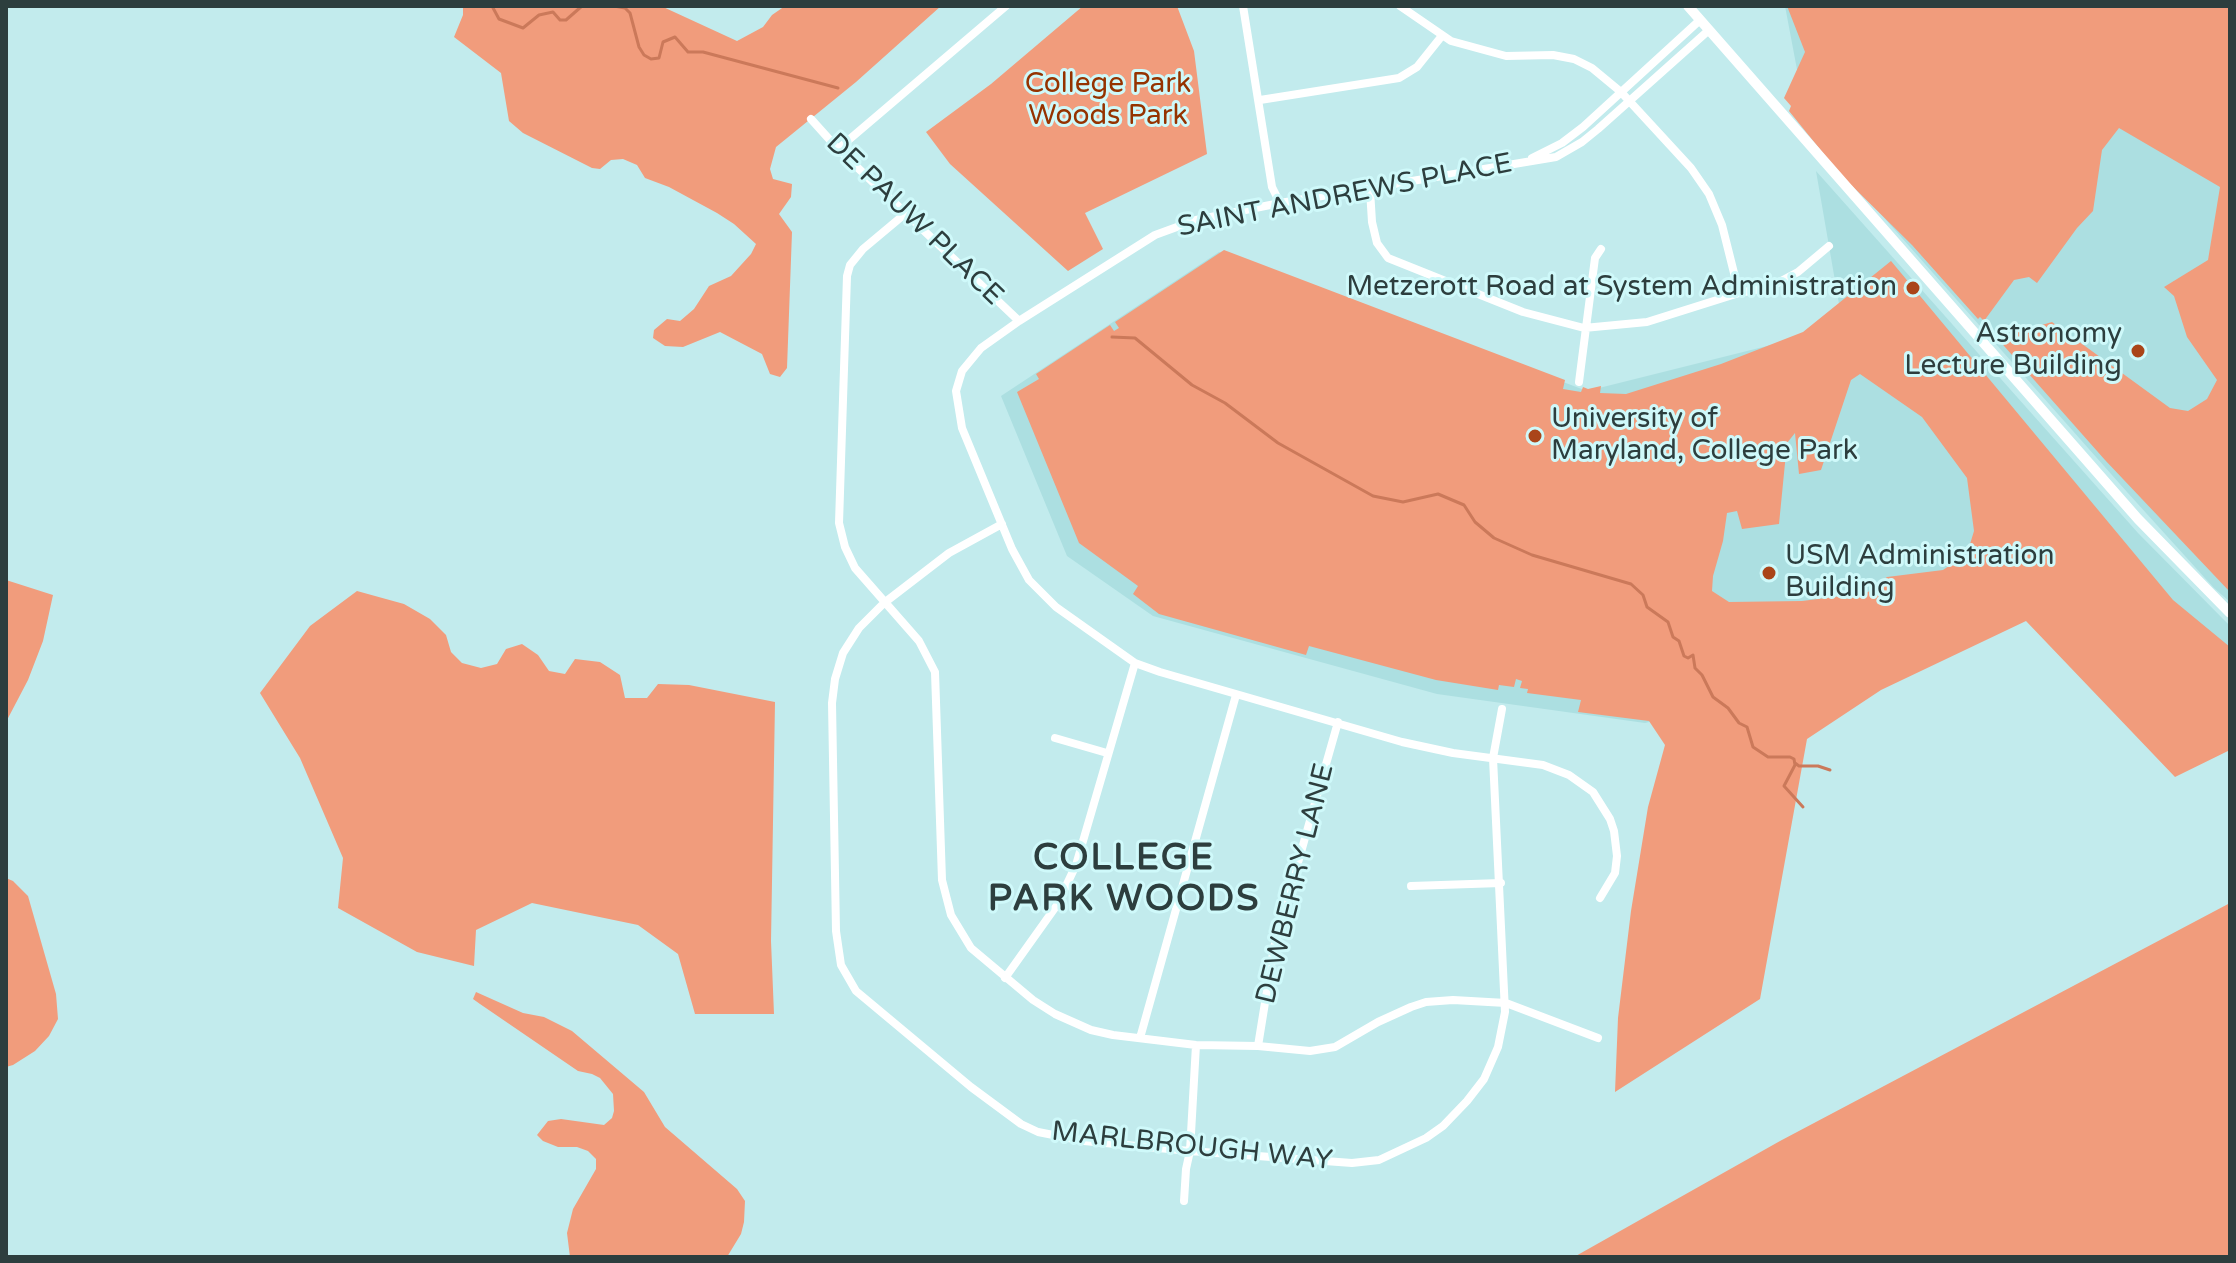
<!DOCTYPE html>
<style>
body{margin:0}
#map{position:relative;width:2236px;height:1263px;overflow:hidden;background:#c2ebed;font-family:"Varela Round",sans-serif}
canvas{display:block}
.frame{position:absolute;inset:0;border:8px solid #2d3e3e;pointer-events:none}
</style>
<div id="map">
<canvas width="2236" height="1263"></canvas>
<div class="frame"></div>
</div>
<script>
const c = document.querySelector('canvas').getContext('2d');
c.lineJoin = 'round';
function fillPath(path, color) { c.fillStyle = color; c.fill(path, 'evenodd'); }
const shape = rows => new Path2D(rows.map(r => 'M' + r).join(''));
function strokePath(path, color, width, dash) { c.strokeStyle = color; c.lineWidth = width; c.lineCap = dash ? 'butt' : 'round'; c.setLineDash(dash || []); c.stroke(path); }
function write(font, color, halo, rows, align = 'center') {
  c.font = font + ' "Varela Round",sans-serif'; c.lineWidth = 6; c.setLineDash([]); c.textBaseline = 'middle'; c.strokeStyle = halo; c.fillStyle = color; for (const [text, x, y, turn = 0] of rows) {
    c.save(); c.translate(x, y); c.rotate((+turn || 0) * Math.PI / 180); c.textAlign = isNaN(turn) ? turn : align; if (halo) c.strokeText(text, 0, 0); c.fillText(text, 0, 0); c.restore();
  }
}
const built = shape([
 [1785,6,2230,6,2230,602,2214,588,2127,492,1809,133],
 [1816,171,2138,533,2230,626,2230,671,2095,596,1726,703,1645,723,1437,694,1153,616,1067,556,1001,396,1219,252,1587,391,1843,327]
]);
const green = shape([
 [463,6,661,6,737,41,763,27,772,15,785,6,941,6,856,82,776,147,770,169,773,179,792,184,791,197,779,214,792,232,787,368,780,377,770,374,762,354,720,332,683,347,665,346,653,338,654,330,667,319,680,321,694,309,709,286,731,276,751,254,756,244,734,224,717,213,669,187,645,178,637,165,623,159,611,160,600,169,592,168,523,133,509,121,501,73,454,37,463,15],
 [1083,6,1177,6,1194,51,1207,154,1085,213,1103,249,1068,271,950,164,926,132,991,84],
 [1787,6,2230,6,2230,592,2105,460,1997,338,2052,322,2170,408,2188,411,2207,399,2217,380,2187,337,2174,296,2164,287,2208,260,2220,187,2119,128,2102,150,2093,211,2077,228,2037,283,2029,277,2014,280,1984,321,1980,317,1978,319,1912,245,1840,174,1789,111,1791,106,1784,98,1805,52],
 [1224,250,1565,380,1563,389,1581,392,1583,387,1588,389,1601,386,1600,393,1626,394,1721,364,1803,332,1891,261,2173,600,2230,647,2230,750,2175,777,2026,621,1881,690,1807,739,1760,999,1615,1092,1618,1018,1631,911,1648,807,1665,745,1649,721,1578,712,1581,700,1527,693,1528,689,1520,688,1522,681,1516,679,1514,687,1499,685,1498,690,1436,680,1309,646,1306,655,1159,614,1133,594,1138,586,1079,543,1017,392,1039,379,1036,374,1110,325,1114,331,1119,328,1115,322],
 [1860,374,1922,417,1967,478,1974,531,1967,554,1943,570,1887,577,1868,592,1855,594,1855,582,1851,582,1850,595,1802,601,1729,602,1712,591,1713,576,1723,541,1727,513,1737,511,1742,529,1779,524,1787,443,1795,433,1799,474,1821,470,1851,380],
 [6,580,53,595,43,641,28,680,6,722],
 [357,591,404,604,430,619,446,635,451,652,462,663,481,668,497,664,506,649,522,644,538,655,549,671,565,674,575,659,600,662,620,675,625,698,647,698,658,684,689,685,775,702,771,941,774,1014,695,1014,678,954,638,925,532,903,476,930,474,966,417,952,338,908,343,858,300,758,260,693,310,626],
 [6,878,13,881,28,896,56,994,58,1019,49,1036,35,1051,13,1065,6,1067],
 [2230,903,2230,1257,1574,1257,1780,1141],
 [476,992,523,1013,544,1017,572,1031,644,1092,665,1127,737,1189,745,1201,744,1222,741,1234,727,1257,570,1257,567,1233,573,1209,596,1169,596,1159,588,1151,577,1147,558,1147,543,1141,537,1135,548,1121,561,1119,604,1125,612,1118,614,1111,613,1094,600,1078,592,1074,578,1071,480,1004,473,999]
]);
const stream = shape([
 [492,6,499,19,523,28,539,15,553,12,560,20,566,20,582,6],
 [614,6,625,8,630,13,639,47,644,55,651,59,659,58,663,42,675,37,688,52,703,52,838,88],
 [1112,337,1135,338,1192,385,1225,403,1278,443,1373,496,1403,502,1438,494,1464,505,1475,522,1494,538,1532,555,1631,584,1643,595,1647,607,1668,622,1673,637,1679,641,1684,656,1688,658,1693,655,1695,668,1702,675,1713,697,1728,708,1739,723,1747,727,1753,747,1768,757,1790,757,1794,759,1795,765,1784,786,1803,807],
 [1795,763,1799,766,1818,766,1830,770]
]);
const minor = shape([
 [1243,6,1272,187,1280,203],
 [1400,6,1451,41,1506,56,1553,55,1574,59,1592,68,1621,92,1691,168,1709,194,1722,225,1739,293],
 [1260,100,1399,78,1417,67,1441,37],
 [811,119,838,149,1019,321],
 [838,149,1006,6],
 [1532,158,1562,143,1583,127,1700,20],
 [1370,190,1372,222,1377,243,1388,258,1523,312,1584,328,1647,322,1739,293,1770,287,1798,272,1829,246],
 [906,213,863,249,850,265,847,276,839,523,845,547,855,568,919,641,935,672,942,880,951,915,971,948,1033,1000,1055,1014,1091,1030,1113,1035,1196,1045,1258,1046,1310,1051,1335,1047,1378,1022,1411,1007,1426,1002,1453,1000,1506,1003,1598,1038],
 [1579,382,1595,258,1601,249],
 [1002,524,949,553,884,603,859,628,843,653,835,679,832,703,836,931,841,965,856,991,971,1087,1021,1124,1038,1132,1084,1141,1190,1151,1352,1163,1379,1160,1426,1138,1443,1126,1467,1101,1484,1079,1498,1047,1505,1012,1493,758,1502,709],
 [1055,738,1107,753],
 [1411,886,1501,883],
 [1600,898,1615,873,1617,856,1614,831,1610,819,1593,792,1569,775,1543,765,1453,753,1402,742,1160,672,1135,663,1056,607,1029,580,1012,549,962,428,956,391,962,371,981,348,1019,321,1155,235,1196,220,1280,203,1556,157,1582,142,1598,129,1709,30],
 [1005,978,1057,905,1076,865,1135,663],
 [1140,1038,1236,695],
 [1258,1046,1274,947,1338,722],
 [1184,1201,1186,1169,1190,1151,1196,1045]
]);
const tertiary = shape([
 [1688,6,2138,519,2230,613]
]);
const markers = [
 [1913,288,8,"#aa4519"],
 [2138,351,8,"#aa4519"],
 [1535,436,8,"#aa4519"],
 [1769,573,8,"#aa4519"]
];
const parkNames = [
 ["College Park",1108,85],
 ["Woods Park",1108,117]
];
const streetNames = [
 ["SAINT ANDREWS PLACE",1345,196,-11],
 ["DE PAUW PLACE",914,220,44],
 ["DEWBERRY LANE",1296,884,-76],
 ["MARLBROUGH WAY",1192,1147,6]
];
const poiNames = [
 ["Metzerott Road at System Administration",1897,288],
 ["Astronomy",2122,335],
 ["Lecture Building",2122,367],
 ["University of",1551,420,"left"],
 ["Maryland, College Park",1551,452,"left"],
 ["USM Administration",1785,557,"left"],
 ["Building",1785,589,"left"]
];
const districtNames = [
 ["COLLEGE",1124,860],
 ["PARK WOODS",1124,901]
];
fillPath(built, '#acdfe1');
fillPath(green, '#f19c7c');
strokePath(stream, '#cb795a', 3);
strokePath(minor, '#fff', 8);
strokePath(tertiary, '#fff', 10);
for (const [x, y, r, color] of markers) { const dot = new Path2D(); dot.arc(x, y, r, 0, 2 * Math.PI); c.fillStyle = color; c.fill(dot); strokePath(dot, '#cff9fa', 3); }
write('28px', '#953300', '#cff9fa', parkNames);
write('28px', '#2d3e3e', '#cff9fa', streetNames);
write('28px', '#2d3e3e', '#cff9fa', poiNames, 'right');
c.letterSpacing = '2px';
write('bold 36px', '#2d3e3e', '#cff9fa', districtNames);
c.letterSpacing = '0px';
</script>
